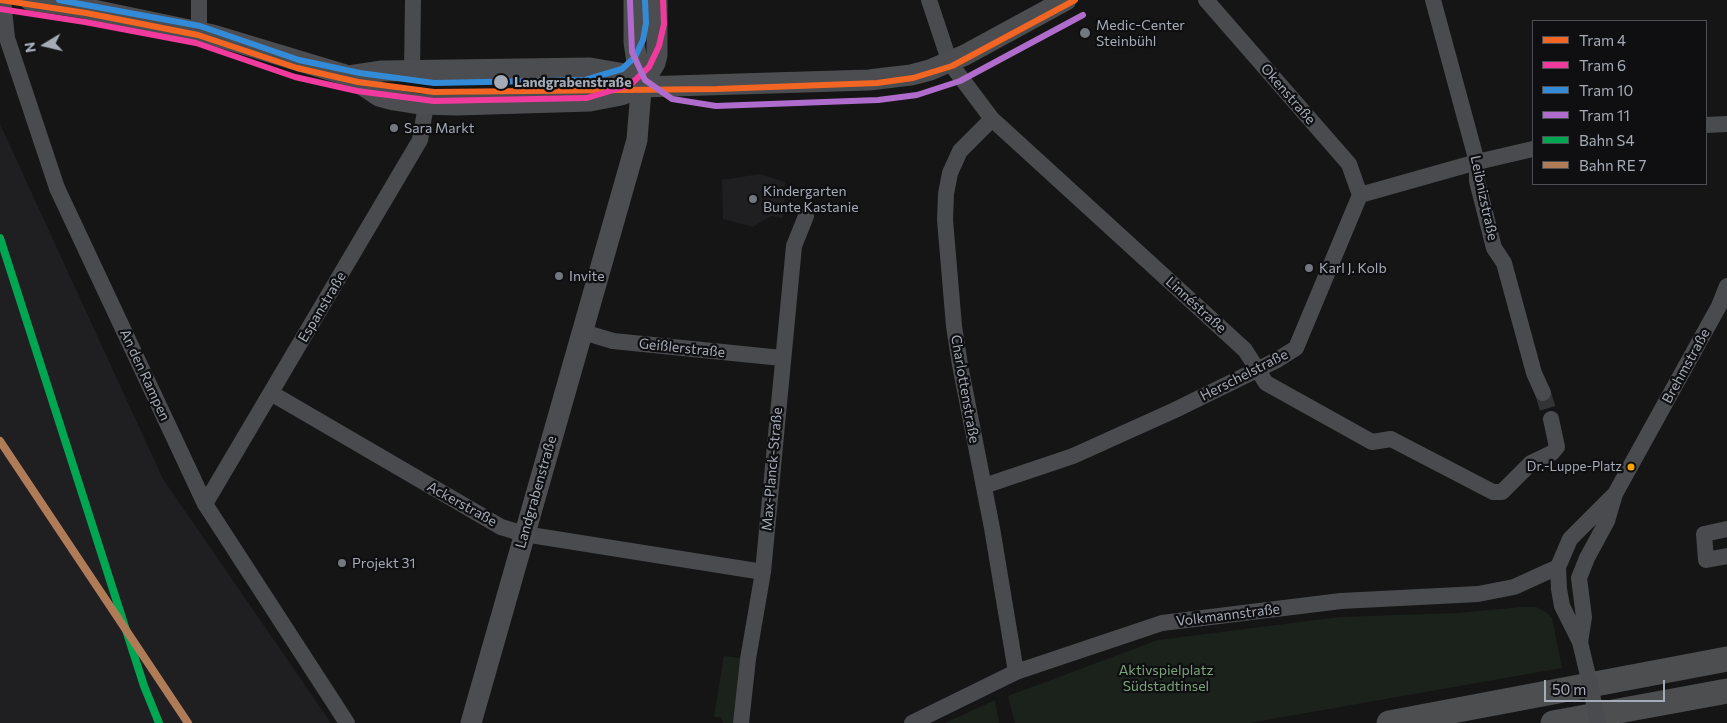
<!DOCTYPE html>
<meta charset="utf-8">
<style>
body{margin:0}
#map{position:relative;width:1727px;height:723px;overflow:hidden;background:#151515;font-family:Commissioner,sans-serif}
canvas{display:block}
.legend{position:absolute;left:1532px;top:20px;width:175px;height:165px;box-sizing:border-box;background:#0f0f11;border:1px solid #4b4e53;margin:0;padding:6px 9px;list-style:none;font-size:15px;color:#a5acb7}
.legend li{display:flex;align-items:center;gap:10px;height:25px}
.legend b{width:25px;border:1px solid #4b4e53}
.north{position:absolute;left:20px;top:20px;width:50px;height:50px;-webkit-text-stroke:4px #0f0f11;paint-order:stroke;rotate:261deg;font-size:14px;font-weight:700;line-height:20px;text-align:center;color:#a5acb7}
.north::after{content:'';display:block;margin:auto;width:18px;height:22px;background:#a5acb7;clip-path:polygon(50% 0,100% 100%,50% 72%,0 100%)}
.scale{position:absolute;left:1544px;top:680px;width:121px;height:22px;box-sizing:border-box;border:2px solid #a5acb7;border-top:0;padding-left:6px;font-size:15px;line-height:18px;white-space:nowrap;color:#a5acb7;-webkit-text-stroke:4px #0f0f11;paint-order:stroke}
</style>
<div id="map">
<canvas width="1727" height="723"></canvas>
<ul class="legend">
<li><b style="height:6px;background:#f26522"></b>Tram 4</li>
<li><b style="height:6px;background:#f13a9d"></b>Tram 6</li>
<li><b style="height:6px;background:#338bd7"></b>Tram 10</li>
<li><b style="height:6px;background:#b06ccc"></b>Tram 11</li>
<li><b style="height:6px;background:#00a651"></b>Bahn S4</li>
<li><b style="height:6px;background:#b07c57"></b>Bahn RE 7</li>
</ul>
<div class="north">N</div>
<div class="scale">50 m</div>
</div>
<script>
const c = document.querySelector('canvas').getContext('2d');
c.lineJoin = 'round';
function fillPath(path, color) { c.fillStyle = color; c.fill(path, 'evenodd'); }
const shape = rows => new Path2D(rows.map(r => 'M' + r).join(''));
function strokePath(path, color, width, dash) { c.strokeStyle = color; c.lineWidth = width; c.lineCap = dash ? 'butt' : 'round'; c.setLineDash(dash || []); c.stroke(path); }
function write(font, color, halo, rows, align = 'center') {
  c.font = font + ' Commissioner,sans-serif'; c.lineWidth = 4.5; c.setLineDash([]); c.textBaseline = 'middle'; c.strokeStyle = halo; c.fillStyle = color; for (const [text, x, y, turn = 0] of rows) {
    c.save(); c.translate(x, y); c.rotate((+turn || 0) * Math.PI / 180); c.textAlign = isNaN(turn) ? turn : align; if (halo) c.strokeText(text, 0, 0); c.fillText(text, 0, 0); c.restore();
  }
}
const built = shape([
 [0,124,163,479,331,723,0,723],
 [760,174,785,182,783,218,771,216,753,227,723,219,722,180]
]);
const green = shape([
 [1522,607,1536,607,1546,612,1552,618,1562,668,1249,723,1015,723,1008,696,1158,640,1340,617,1459,613],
 [724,656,740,658,733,723,723,723,721,717,714,717],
 [995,700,999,723,945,723]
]);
const minorTunnel = shape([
 [1543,393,1551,419]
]);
const minor = shape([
 [3,0,7,38,57,188,205,504,347,723],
 [199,0,199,31],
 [929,0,950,63,992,119,1245,350,1266,383,1372,442,1391,439,1493,492,1502,492,1531,463,1552,453,1557,447,1551,419],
 [1206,0,1349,164,1360,195],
 [1433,0,1477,162,1477,181,1494,248,1504,263,1534,373,1543,393],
 [412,72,413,0],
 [992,119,960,151,950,173,946,194,945,220,954,326,960,365,992,528,1016,672],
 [1706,125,1727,124],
 [583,332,613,341,782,358],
 [271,393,501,527,524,534,763,572],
 [984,486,1073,456,1175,410,1277,360,1296,348,1360,195,1477,162,1533,149],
 [205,504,420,140,426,105],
 [1727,529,1704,534,1706,560,1727,556],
 [1580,642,1584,617,1579,578,1587,558,1607,521,1615,494,1719,306,1727,286],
 [1589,680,1580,642,1562,606,1559,589,1558,567,1570,539,1613,496],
 [741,723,748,659,763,572,794,246,806,216],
 [912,723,1016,672,1162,623,1341,601,1478,594,1514,587,1558,567]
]);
const major = shape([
 [30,0,79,7,213,35,349,76,379,96,394,100,419,104,457,105,590,101,621,95,641,87,869,80,911,75,930,70,965,55,1066,0],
 [349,76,382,71,590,68,619,73,641,87],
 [641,87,655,63,657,55,657,0],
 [471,723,637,140,641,90,634,42,634,0]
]);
const highway = shape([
 [1389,723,1727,659],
 [1553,723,1727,691]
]);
const minorBridge = shape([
 [1589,680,1598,723]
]);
const rail1 = shape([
 [0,238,144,686,159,723]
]);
const rail2 = shape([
 [0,441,188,723]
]);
const tram1 = shape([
 [0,0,86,13,198,35,297,68,358,82,434,92,717,89,877,83,913,78,952,66,1075,0]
]);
const tram2 = shape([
 [0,9,85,22,196,43,295,77,357,91,434,101,587,98,630,85,649,67,659,46,664,24,663,0]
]);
const tram3 = shape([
 [59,0,200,26,299,60,360,73,434,83,585,80,622,69,635,57,643,40,646,23,645,0]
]);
const tram4 = shape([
 [630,1,632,52,645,80,672,99,716,106,878,100,917,95,960,81,1083,15]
]);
const markers = [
 [1085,33,6,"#73777e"],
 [501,82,8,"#a5acb7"],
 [394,128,5,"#73777e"],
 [753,199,5,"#73777e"],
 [1309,268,5,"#73777e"],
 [559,276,5,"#73777e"],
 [1631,467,4.5,"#f7a600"],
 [342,563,5,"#73777e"]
];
const busNames = [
 ["Dr.-Luppe-Platz",1622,467]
];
const poiNames = [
 ["Medic-Center",1096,25],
 ["Steinbühl",1096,41],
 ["Sara Markt",404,128],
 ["Kindergarten",763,191],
 ["Bunte Kastanie",763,207],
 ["Karl J. Kolb",1319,268],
 ["Invite",569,276],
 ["Projekt 31",352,563]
];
const stopNames = [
 ["Landgrabenstraße",514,82]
];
const streetNames = [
 ["Okenstraße",1288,94,49],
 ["Leibnizstraße",1484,198,78],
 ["Linnéstraße",1196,305,42],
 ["Espanstraße",322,307,-59],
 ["Geißlerstraße",682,348,6],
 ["Brehmstraße",1686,366,-61],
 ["An den Rampen",145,375,65],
 ["Herschelstraße",1244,375,-27],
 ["Charlottenstraße",965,389,80],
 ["Max-Planck-Straße",772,469,-85],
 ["Landgrabenstraße",536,492,-74],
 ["Ackerstraße",462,504,29],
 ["Volkmannstraße",1228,615,-7]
];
const parkNames = [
 ["Aktivspielplatz",1166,670],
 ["Südstadtinsel",1166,686]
];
fillPath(built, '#1f1f21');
fillPath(green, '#1b221c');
strokePath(minorTunnel, '#323335', 16, [16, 8]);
strokePath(minor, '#494b4e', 16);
strokePath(major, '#4c4d50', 21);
strokePath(highway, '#4c4e50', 25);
strokePath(minorBridge, '#494b4e', 16);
strokePath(rail1, '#00a651', 8);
strokePath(rail2, '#b07c57', 8);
strokePath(tram1, '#f26522', 6);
strokePath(tram2, '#f13a9d', 6);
strokePath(tram3, '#338bd7', 6);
strokePath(tram4, '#b06ccc', 6);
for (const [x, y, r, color] of markers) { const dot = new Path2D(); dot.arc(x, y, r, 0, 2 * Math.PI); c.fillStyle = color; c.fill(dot); strokePath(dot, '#0f0f11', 2); }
write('13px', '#a5acb7', '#0f0f11', busNames, 'right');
write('14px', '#a5acb7', '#0f0f11', poiNames, 'left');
write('bold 14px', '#a5acb7', '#0f0f11', stopNames, 'left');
write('14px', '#a5acb7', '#0f0f11', streetNames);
write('14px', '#7ba47b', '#0f0f11', parkNames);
</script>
